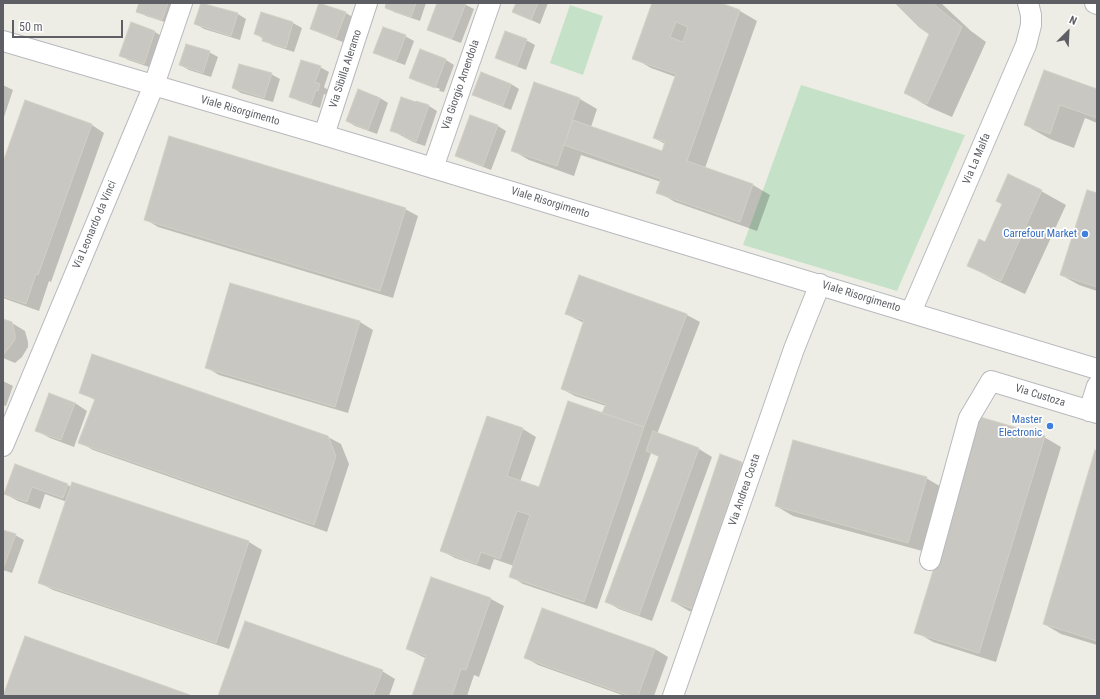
<!DOCTYPE html>
<style>
body{margin:0}
#map{position:relative;width:1100px;height:699px;overflow:hidden;background:#eeede5;font-family:"Roboto Condensed",sans-serif}
canvas{display:block}
.frame{position:absolute;inset:0;border:4px solid #5d5f64;pointer-events:none}
.north{position:absolute;left:1048px;top:12px;width:40px;height:40px;-webkit-text-stroke:3px #fff;paint-order:stroke;rotate:24deg;font-size:11px;font-weight:700;line-height:16px;text-align:center;color:#5d5f64}
.north::after{content:'';display:block;margin:auto;width:14px;height:18px;background:#5d5f64;clip-path:polygon(50% 0,100% 100%,50% 72%,0 100%)}
.scale{position:absolute;left:12px;top:20px;width:111px;height:18px;box-sizing:border-box;border:2px solid #5d5f64;border-top:0;padding-left:5px;font-size:12px;line-height:14px;white-space:nowrap;color:#5d5f64;-webkit-text-stroke:3px #fff;paint-order:stroke}
</style>
<div id="map">
<canvas width="1100" height="699"></canvas>
<div class="frame"></div>
<div class="north">N</div>
<div class="scale">50 m</div>
</div>
<script>
const c = document.querySelector('canvas').getContext('2d');
c.lineJoin = 'round';
function fillPath(path, color) { c.fillStyle = color; c.fill(path, 'evenodd'); }
const shape = rows => new Path2D(rows.map(r => 'M' + r).join(''));
function strokePath(path, color, width, dash) { c.strokeStyle = color; c.lineWidth = width; c.lineCap = dash ? 'butt' : 'round'; c.setLineDash(dash || []); c.stroke(path); }
function write(font, color, halo, rows, align = 'center') {
  c.font = font + ' "Roboto Condensed",sans-serif'; c.lineWidth = 3.5; c.setLineDash([]); c.textBaseline = 'middle'; c.strokeStyle = halo; c.fillStyle = color; for (const [text, x, y, turn = 0] of rows) {
    c.save(); c.translate(x, y); c.rotate((+turn || 0) * Math.PI / 180); c.textAlign = isNaN(turn) ? turn : align; if (halo) c.strokeText(text, 0, 0); c.fillText(text, 0, 0); c.restore();
  }
}
const green = shape([
 [570,5,603,16,583,75,550,63],
 [801,85,965,135,897,291,743,245]
]);
const shadow = shape([
 [140,3,178,3,171,24,146,16,138,11],
 [202,3,238,14,246,19,240,40,204,29,196,24],
 [387,3,426,3,420,21,394,12,386,7],
 [438,3,462,3,474,9,461,43,437,34,428,29],
 [517,3,548,3,540,24,513,12],
 [653,3,718,3,740,11,757,21,705,168,753,185,770,195,757,231,675,202,658,192,661,182,581,155,574,176,529,160,512,150,535,83,580,99,597,109,591,127,662,152,665,144,654,138,676,77,651,68,634,58],
 [897,3,941,3,971,31,986,42,952,117,929,107,905,93,931,34],
 [262,13,293,23,302,28,294,52,272,45,256,34],
 [346,13,354,18,345,43,320,33,311,28],
 [155,32,163,37,152,68,128,60,120,55],
 [405,36,414,41,405,65,383,57,375,52],
 [526,40,535,45,526,70,505,62,496,58],
 [209,52,218,57,211,77,189,70,180,65],
 [446,60,454,65,444,92,439,91,440,89,418,81,418,82,410,78],
 [320,67,329,72,324,87,328,90,327,95,324,94,320,108,299,101,290,96],
 [1045,71,1097,90,1097,123,1085,118,1074,148,1050,139,1025,125],
 [481,73,511,84,519,89,511,110,482,99,473,94],
 [271,74,280,79,273,102,241,93,233,88],
 [3,85,13,90,3,120],
 [380,98,388,103,377,134,355,126,347,121],
 [429,106,437,111,425,146,413,142,391,130],
 [471,116,498,126,506,131,491,170,465,160,456,155],
 [92,125,104,133,51,282,49,281,39,311,3,298,3,165],
 [1041,191,1066,205,1025,294,993,279,968,265,985,244],
 [1097,194,1097,291,1079,285,1061,275],
 [405,209,418,216,393,298,158,227,145,219],
 [231,284,360,322,373,330,348,413,219,375,206,367],
 [566,314,687,315,700,322,657,434,699,449,712,457,652,621,619,609,607,602,659,457,651,453,597,609,523,584,510,576,514,566,494,559,490,570,455,558,442,551,487,417,523,429,536,437,520,482,539,488,602,414,606,406,575,396,562,389,584,323],
 [3,320,12,323,25,331,28,342,28,347,22,357,15,363,3,358],
 [3,381,13,386,6,406,3,405],
 [80,392,328,437,341,444,349,464,327,532,93,450,80,442,95,400],
 [75,403,87,411,74,447,50,438,37,431],
 [1044,437,1061,447,996,662,933,642,916,632],
 [1097,452,1097,645,1061,634,1044,624],
 [721,455,742,463,759,472,710,618,689,611,672,601],
 [15,466,72,487,73,483,249,542,262,550,229,649,53,590,40,583,67,502,45,494,40,509,18,501,5,494],
 [926,478,943,488,926,552,793,516,776,506],
 [3,531,15,535,24,540,12,573,3,570],
 [432,578,491,599,504,606,479,677,474,675,467,696,413,696,427,659,407,649],
 [655,649,668,657,654,696,625,696,538,665,526,658],
 [382,671,395,679,389,696,219,696]
]);
const building = shape([
 [139,3,168,3,162,20,136,12,139,3],
 [201,3,238,13,231,36,194,24,201,3],
 [319,3,346,12,336,38,310,29,319,3],
 [386,3,416,3,411,17,385,8,386,3],
 [437,3,466,3,452,39,427,30,437,3],
 [516,3,538,3,531,20,512,12,516,3],
 [652,3,721,3,740,10,687,161,753,184,740,222,656,193,661,179,564,145,573,120,662,151,665,142,653,138,676,74,632,59,652,3],
 [676,22,688,27,683,42,670,37,676,22],
 [895,3,932,3,962,27,927,104,904,93,929,34,919,27,895,3],
 [261,12,293,22,286,48,262,41,263,37,254,34,261,12],
 [131,22,155,31,144,64,119,56,131,22],
 [383,27,406,35,396,61,373,53,383,27],
 [505,31,527,39,517,66,495,58,505,31],
 [186,44,210,51,203,73,179,65,186,44],
 [420,49,446,59,435,88,409,78,420,49],
 [301,60,321,66,315,82,320,84,318,91,316,90,311,104,289,97,301,60],
 [239,64,272,73,264,98,232,88,239,64],
 [1044,70,1097,89,1097,118,1060,105,1050,134,1024,125,1044,70],
 [481,72,511,84,503,106,472,95,481,72],
 [534,82,580,98,557,166,511,151,534,82],
 [358,89,380,98,368,130,346,121,358,89],
 [401,97,416,102,416,101,429,105,416,142,404,137,404,135,390,131,401,97],
 [25,100,92,124,38,275,36,274,26,304,3,296,3,162,25,100],
 [470,115,498,125,483,166,455,156,470,115],
 [169,136,406,208,380,291,144,220,169,136],
 [1008,174,1042,190,1001,281,967,266,979,239,985,242,1002,204,996,201,1008,174],
 [1087,190,1097,193,1097,287,1060,275,1087,190],
 [579,275,687,314,644,427,602,413,606,404,561,389,584,320,565,314,579,275],
 [230,283,360,321,335,407,205,368,230,283],
 [3,319,12,322,15,334,15,339,12,344,3,355,3,319],
 [92,354,328,436,336,456,314,525,78,443,95,399,79,393,92,354],
 [49,393,75,403,61,440,35,431,49,393],
 [568,401,644,427,584,602,509,577,530,515,517,511,500,559,481,552,477,564,440,551,487,416,523,428,507,476,539,487,568,401],
 [980,417,1045,436,979,653,914,633,980,417],
 [653,431,699,448,639,615,605,602,659,456,646,451,653,431],
 [793,440,927,477,908,543,775,506,793,440],
 [1095,450,1097,451,1097,641,1043,624,1095,450],
 [720,454,742,462,693,609,671,601,720,454],
 [15,464,68,484,63,498,32,487,27,502,4,494,15,464],
 [72,482,249,541,216,643,38,583,72,482],
 [3,530,16,534,3,569,3,530],
 [431,577,491,598,466,670,461,669,452,696,412,696,426,656,406,649,431,577],
 [542,608,655,649,638,696,630,696,524,658,542,608],
 [245,621,383,670,373,696,218,696,245,621],
 [25,636,190,695,190,696,3,696,25,636]
]);
const minor = shape([
 [1095,3,1097,4],
 [3,41,324,135,1097,369],
 [324,135,367,3],
 [433,168,490,3],
 [911,312,1026,45,1031,25,1031,15,1028,3],
 [1089,411,1097,386],
 [3,446,154,85,182,3],
 [930,560,969,418,991,381,1097,413],
 [673,696,794,349,820,284]
]);
const markers = [
 [1085,234,4,"#3f7fe0"],
 [1050,426,4,"#3f7fe0"]
];
const streetNames = [
 ["Via Sibilla Aleramo",346,69,-72],
 ["Via Giorgio Amendola",461,85,-71],
 ["Viale Risorgimento",240,111,16],
 ["Via La Malfa",977,159,-67],
 ["Viale Risorgimento",550,203,17],
 ["Via Leonardo da Vinci",95,225,-67],
 ["Viale Risorgimento",861,297,17],
 ["Via Custoza",1040,396,17],
 ["Via Andrea Costa",745,490,-71]
];
const shopNames = [
 ["Carrefour Market",1077,234],
 ["Master",1042,420],
 ["Electronic",1042,433]
];
fillPath(green, '#c5e2c8');
fillPath(shadow, '#0003');
fillPath(building, '#c9c7c2');
strokePath(building, '#d2cfc4', 1);
strokePath(minor, '#b8b9be', 22);
strokePath(minor, '#fff', 20);
for (const [x, y, r, color] of markers) { const dot = new Path2D(); dot.arc(x, y, r, 0, 2 * Math.PI); c.fillStyle = color; c.fill(dot); strokePath(dot, '#fff', 1.5); }
write('11px', '#5d5f64', '#fff', streetNames);
write('11px', '#366cbe', '#fff', shopNames, 'right');
</script>
